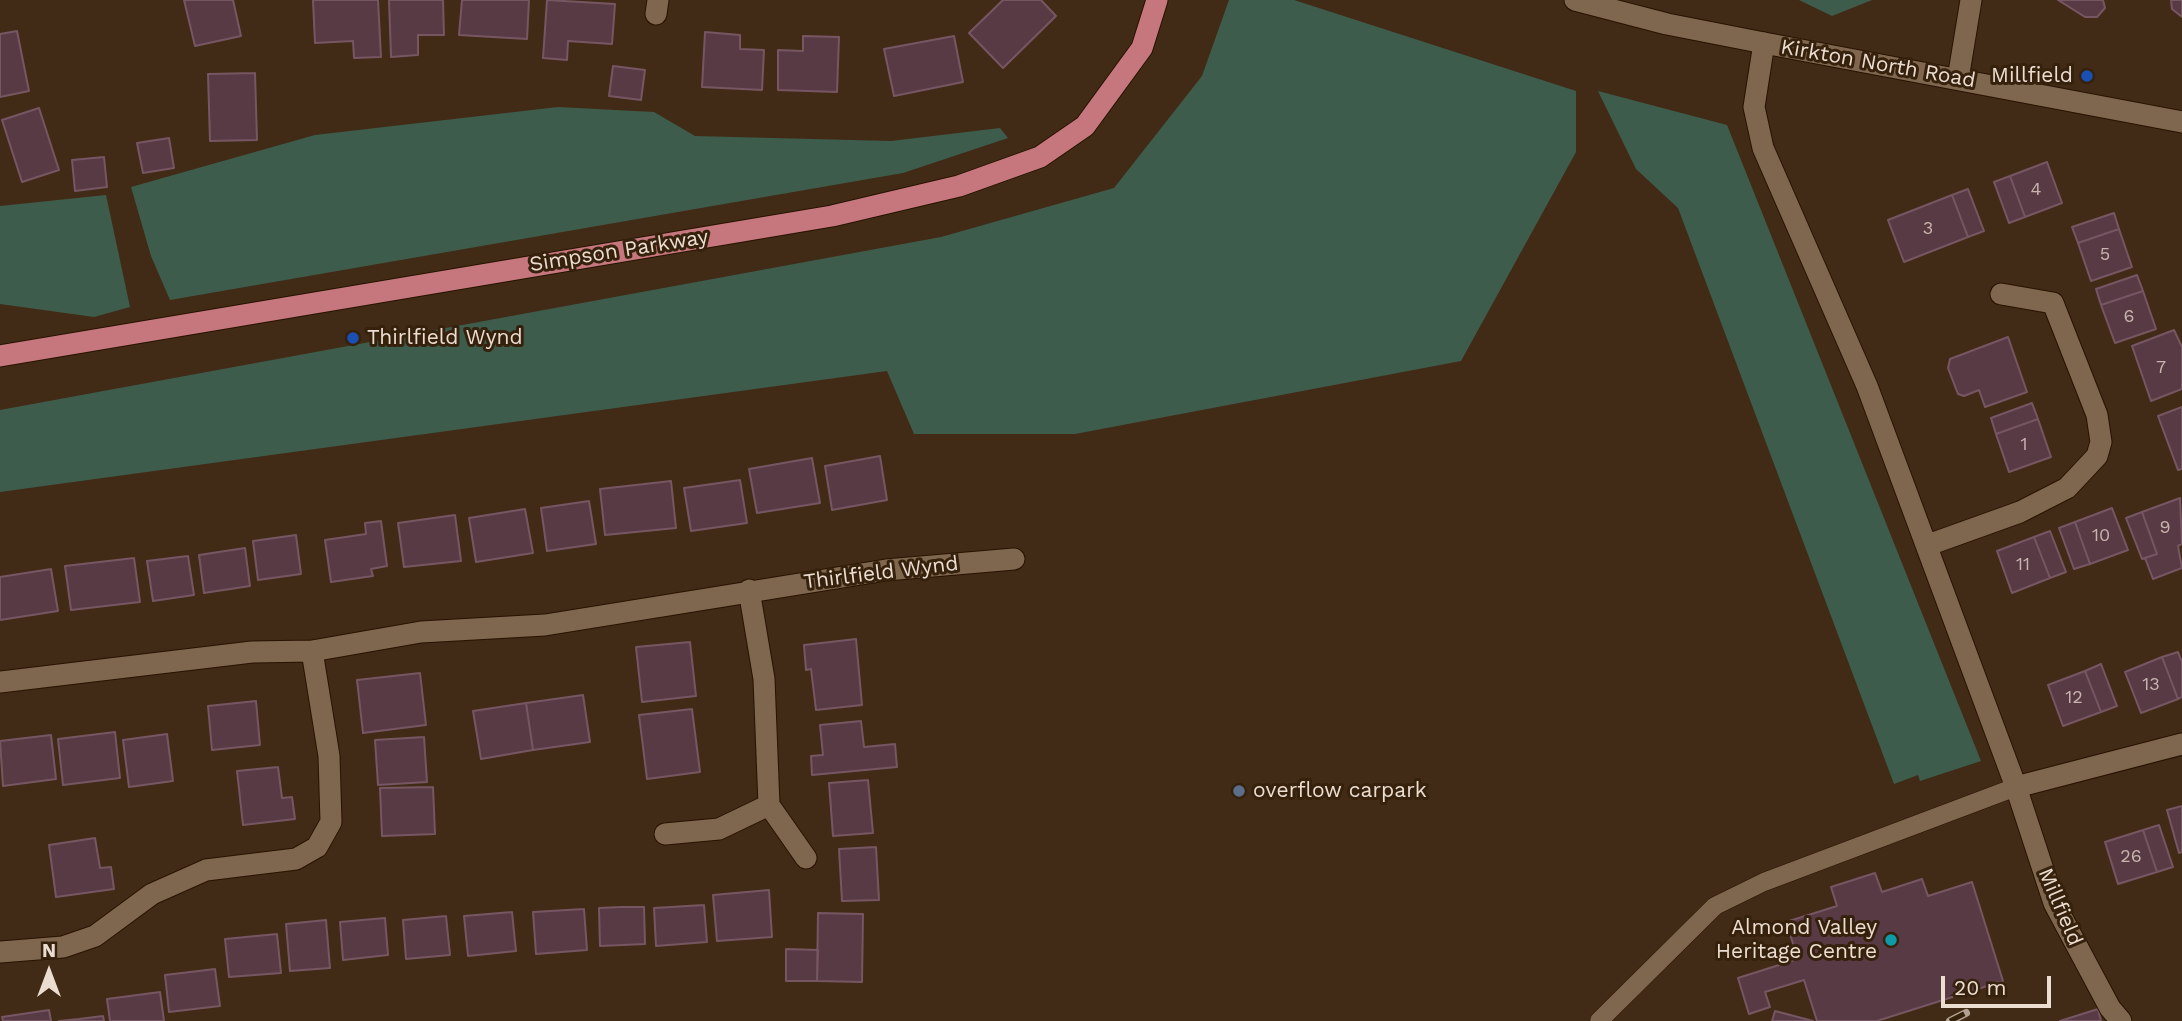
<!DOCTYPE html>
<style>
body{margin:0}
#map{position:relative;width:2182px;height:1021px;overflow:hidden;background:#412b16;font-family:"Work Sans",sans-serif}
canvas{display:block}
.north{position:absolute;left:14px;top:937px;width:70px;height:70px;-webkit-text-stroke:5px #36210c;paint-order:stroke;rotate:0deg;font-size:19px;font-weight:700;line-height:28px;text-align:center;color:#ecddd1}
.north::after{content:'';display:block;margin:auto;width:24px;height:32px;background:#ecddd1;clip-path:polygon(50% 0,100% 100%,50% 72%,0 100%)}
.scale{position:absolute;left:1941px;top:976px;width:110px;height:32px;box-sizing:border-box;border:4px solid #ecddd1;border-top:0;padding-left:9px;font-size:21px;line-height:24px;white-space:nowrap;color:#ecddd1;-webkit-text-stroke:5px #36210c;paint-order:stroke}
</style>
<div id="map">
<canvas width="2182" height="1021"></canvas>
<div class="north">N</div>
<div class="scale">20 m</div>
</div>
<script>
const c = document.querySelector('canvas').getContext('2d');
c.lineJoin = 'round';
function fillPath(path, color) { c.fillStyle = color; c.fill(path, 'evenodd'); }
const shape = rows => new Path2D(rows.map(r => 'M' + r).join(''));
function strokePath(path, color, width, dash) { c.strokeStyle = color; c.lineWidth = width; c.lineCap = dash ? 'butt' : 'round'; c.setLineDash(dash || []); c.stroke(path); }
function write(font, color, halo, rows, align = 'center') {
  c.font = font + ' "Work Sans",sans-serif'; c.lineWidth = 6; c.setLineDash([]); c.textBaseline = 'middle'; c.strokeStyle = halo; c.fillStyle = color; for (const [text, x, y, turn = 0] of rows) {
    c.save(); c.translate(x, y); c.rotate((+turn || 0) * Math.PI / 180); c.textAlign = isNaN(turn) ? turn : align; if (halo) c.strokeText(text, 0, 0); c.fillText(text, 0, 0); c.restore();
  }
}
const green = shape([
 [1229,0,1294,0,1576,91,1576,152,1461,361,1075,434,914,434,887,371,0,492,0,410,941,237,1114,188,1202,76],
 [1799,0,1872,0,1832,16],
 [1598,91,1727,125,1981,761,1920,781,1918,775,1894,784,1678,208,1636,169],
 [558,107,654,112,695,136,891,141,1000,128,1008,138,903,173,170,300,151,256,131,187,315,135],
 [106,195,130,307,94,317,0,304,0,206]
]);
const building = shape([
 [184,0,233,0,241,36,195,46,184,0],
 [313,0,378,0,381,57,354,58,353,41,315,43,313,0],
 [389,0,443,0,444,35,418,35,418,55,391,57,389,0],
 [462,0,529,0,527,39,459,35,462,0],
 [547,0,615,4,612,44,568,41,567,60,543,58,547,0],
 [1003,0,1041,0,1056,16,1003,68,969,33,1003,0],
 [2058,0,2103,0,2105,8,2097,17,2085,17,2058,0],
 [2171,0,2182,0,2182,17,2172,9,2171,0],
 [17,31,29,91,0,97,0,34,17,31],
 [705,32,740,35,740,49,764,50,762,90,702,87,705,32],
 [803,36,839,37,837,92,778,90,778,50,803,51,803,36],
 [954,36,963,82,894,96,884,49,954,36],
 [613,66,645,70,641,100,609,96,613,66],
 [255,73,257,140,210,141,208,74,255,73],
 [39,108,59,170,22,182,2,120,39,108],
 [169,138,174,168,143,173,137,143,169,138],
 [104,157,107,187,75,191,72,160,104,157],
 [2047,162,2062,203,2025,217,2010,176,2047,162],
 [2010,176,2025,217,2009,223,1994,182,2010,176],
 [1968,189,1984,231,1968,237,1952,195,1968,189],
 [1952,195,1968,237,1904,262,1888,220,1952,195],
 [2114,213,2119,229,2078,243,2072,227,2114,213],
 [2119,229,2132,267,2091,281,2078,243,2119,229],
 [2137,275,2143,291,2101,305,2096,289,2137,275],
 [2143,291,2156,329,2115,343,2101,305,2143,291],
 [2174,330,2182,347,2182,389,2151,401,2132,346,2174,330],
 [2008,337,2027,392,1985,407,1979,390,1964,396,1958,394,1948,368,1950,359,2008,337],
 [2032,403,2038,419,1996,434,1991,418,2032,403],
 [2182,407,2182,469,2178,470,2158,416,2182,407],
 [2038,419,2051,457,2009,472,1996,434,2038,419],
 [880,456,887,500,832,510,825,466,880,456],
 [812,458,820,503,757,513,749,469,812,458],
 [740,480,747,523,691,531,684,488,740,480],
 [671,481,676,528,605,535,600,489,671,481],
 [2180,498,2182,544,2178,546,2182,568,2153,579,2145,558,2157,554,2142,512,2180,498],
 [589,501,596,544,547,551,541,508,589,501],
 [2112,508,2128,550,2090,564,2075,522,2112,508],
 [525,509,533,553,476,562,469,518,525,509],
 [2142,512,2157,554,2142,559,2126,518,2142,512],
 [455,515,461,561,404,567,398,523,455,515],
 [381,521,387,566,371,569,373,576,331,582,325,540,366,534,365,523,381,521],
 [2075,522,2090,564,2074,569,2059,528,2075,522],
 [2050,531,2066,572,2050,578,2034,537,2050,531],
 [296,535,301,574,258,580,253,541,296,535],
 [2034,537,2050,578,2012,593,1997,551,2034,537],
 [245,548,250,586,204,593,199,555,245,548],
 [188,556,194,595,153,601,147,561,188,556],
 [134,558,140,602,71,610,65,566,134,558],
 [51,569,58,611,0,620,0,577,51,569],
 [856,639,862,705,816,710,811,669,806,670,804,645,856,639],
 [690,642,696,696,642,702,636,647,690,642],
 [2178,652,2182,662,2182,697,2178,699,2162,657,2178,652],
 [2162,657,2178,699,2141,713,2125,672,2162,657],
 [2101,664,2117,706,2101,712,2085,671,2101,664],
 [2085,671,2101,712,2063,726,2048,685,2085,671],
 [420,673,426,725,363,733,357,680,420,673],
 [583,695,590,742,533,750,526,703,583,695],
 [256,701,260,745,212,750,208,706,256,701],
 [526,703,533,750,481,759,473,711,526,703],
 [692,709,700,772,647,779,639,715,692,709],
 [861,721,864,747,895,744,897,767,812,775,811,756,823,755,820,725,861,721],
 [115,732,120,778,63,785,58,739,115,732],
 [167,734,173,781,129,787,123,740,167,734],
 [51,735,56,779,3,786,0,741,51,735],
 [424,737,427,782,378,785,375,740,424,737],
 [278,767,282,798,292,797,295,819,243,825,237,771,278,767],
 [868,780,873,833,833,836,829,783,868,780],
 [433,787,435,834,382,836,380,788,433,787],
 [2182,806,2182,852,2179,853,2167,810,2182,806],
 [2159,825,2173,867,2157,872,2143,830,2159,825],
 [2143,830,2157,872,2118,884,2105,842,2143,830],
 [95,838,100,868,111,867,114,889,56,897,49,845,95,838],
 [876,847,879,900,842,901,839,849,876,847],
 [1875,873,1882,892,1922,879,1928,896,1972,882,2003,981,1877,1021,1817,1021,1804,980,1765,992,1770,1007,1749,1014,1738,978,1798,959,1786,922,1837,906,1831,887,1875,873],
 [769,890,772,937,717,941,713,895,769,890],
 [704,905,707,942,656,946,654,908,704,905],
 [621,907,644,907,645,944,600,946,599,908,621,907],
 [584,909,587,950,536,954,533,912,584,909],
 [512,912,516,951,468,956,464,916,512,912],
 [818,913,863,914,862,982,817,981,818,913],
 [446,916,450,955,406,959,403,920,446,916],
 [385,918,388,955,343,960,340,922,385,918],
 [326,920,330,968,290,971,286,924,326,920],
 [277,934,281,973,229,977,225,939,277,934],
 [786,949,818,950,817,981,786,981,786,949],
 [215,969,220,1006,169,1012,165,975,215,969],
 [160,992,164,1021,110,1021,107,999,160,992],
 [2098,1009,2101,1021,2060,1021,2098,1009],
 [49,1010,51,1021,3,1021,2,1017,49,1010],
 [1775,1011,1813,1021,1772,1021,1775,1011],
 [103,1016,104,1021,59,1021,79,1019,103,1016]
]);
const lane = shape([
 [1599,1021,1715,906,1764,882,2016,787]
]);
const street = shape([
 [656,14,658,0],
 [1764,43,1754,107,1763,148,1867,386,2016,787,2054,903,2110,1008,2121,1021],
 [1958,79,1971,0],
 [1928,545,2020,512,2067,488,2097,456,2101,442,2097,415,2053,303,2001,294],
 [749,590,764,679,769,805,806,858],
 [0,682,252,652,312,651,421,632,545,625,886,570,1014,559],
 [2016,787,2182,744],
 [665,834,719,829,769,805],
 [0,952,63,947,95,936,152,894,206,870,296,859,317,847,331,822,329,756,312,651]
]);
const secondary = shape([
 [1575,0,1667,24,1764,43,2182,122]
]);
const primary = shape([
 [0,356,832,216,959,186,1040,157,1085,126,1142,48,1157,0]
]);
const rail = shape([
 [1950,1021,1966,1013]
]);
const markers = [
 [2087,76,7,"#1a4fb4"],
 [353,338,7,"#1a4fb4"],
 [1239,791,7,"#5c6f8a"],
 [1891,940,7,"#0f9aa8"]
];
const numberNames = [
 ["4",2036,190],
 ["3",1928,229],
 ["5",2105,255],
 ["6",2129,317],
 ["7",2161,368],
 ["1",2024,445],
 ["9",2165,528],
 ["10",2101,536],
 ["11",2023,565],
 ["13",2151,685],
 ["12",2074,698],
 ["26",2131,857]
];
const streetNames = [
 ["Kirkton North Road",1878,64,10],
 ["Simpson Parkway",619,251,-9],
 ["Thirlfield Wynd",881,573,-7],
 ["Millfield",2060,907,67]
];
const poiNames = [
 ["Millfield",2073,76],
 ["Thirlfield Wynd",367,338,"left"],
 ["overflow carpark",1253,791,"left"],
 ["Almond Valley",1877,928],
 ["Heritage Centre",1877,952]
];
fillPath(green, '#3e5c4b');
fillPath(building, '#583a45');
strokePath(building, '#765662', 2);
strokePath(lane, '#271301', 19);
strokePath(street, '#271301', 23);
strokePath(secondary, '#271301', 23);
strokePath(primary, '#271301', 23);
strokePath(lane, '#7f664f', 18);
strokePath(street, '#7f664f', 21);
strokePath(secondary, '#7f664f', 21);
strokePath(primary, '#c5777d', 21);
strokePath(rail, '#b3a293', 8);
strokePath(rail, '#36210c', 5, [16]);
for (const [x, y, r, color] of markers) { const dot = new Path2D(); dot.arc(x, y, r, 0, 2 * Math.PI); c.fillStyle = color; c.fill(dot); strokePath(dot, '#36210c', 2.5); }
write('18px', '#c7b4ae', null, numberNames);
write('21px', '#ecddd1', '#36210c', streetNames);
write('21px', '#ecddd1', '#36210c', poiNames, 'right');
</script>
